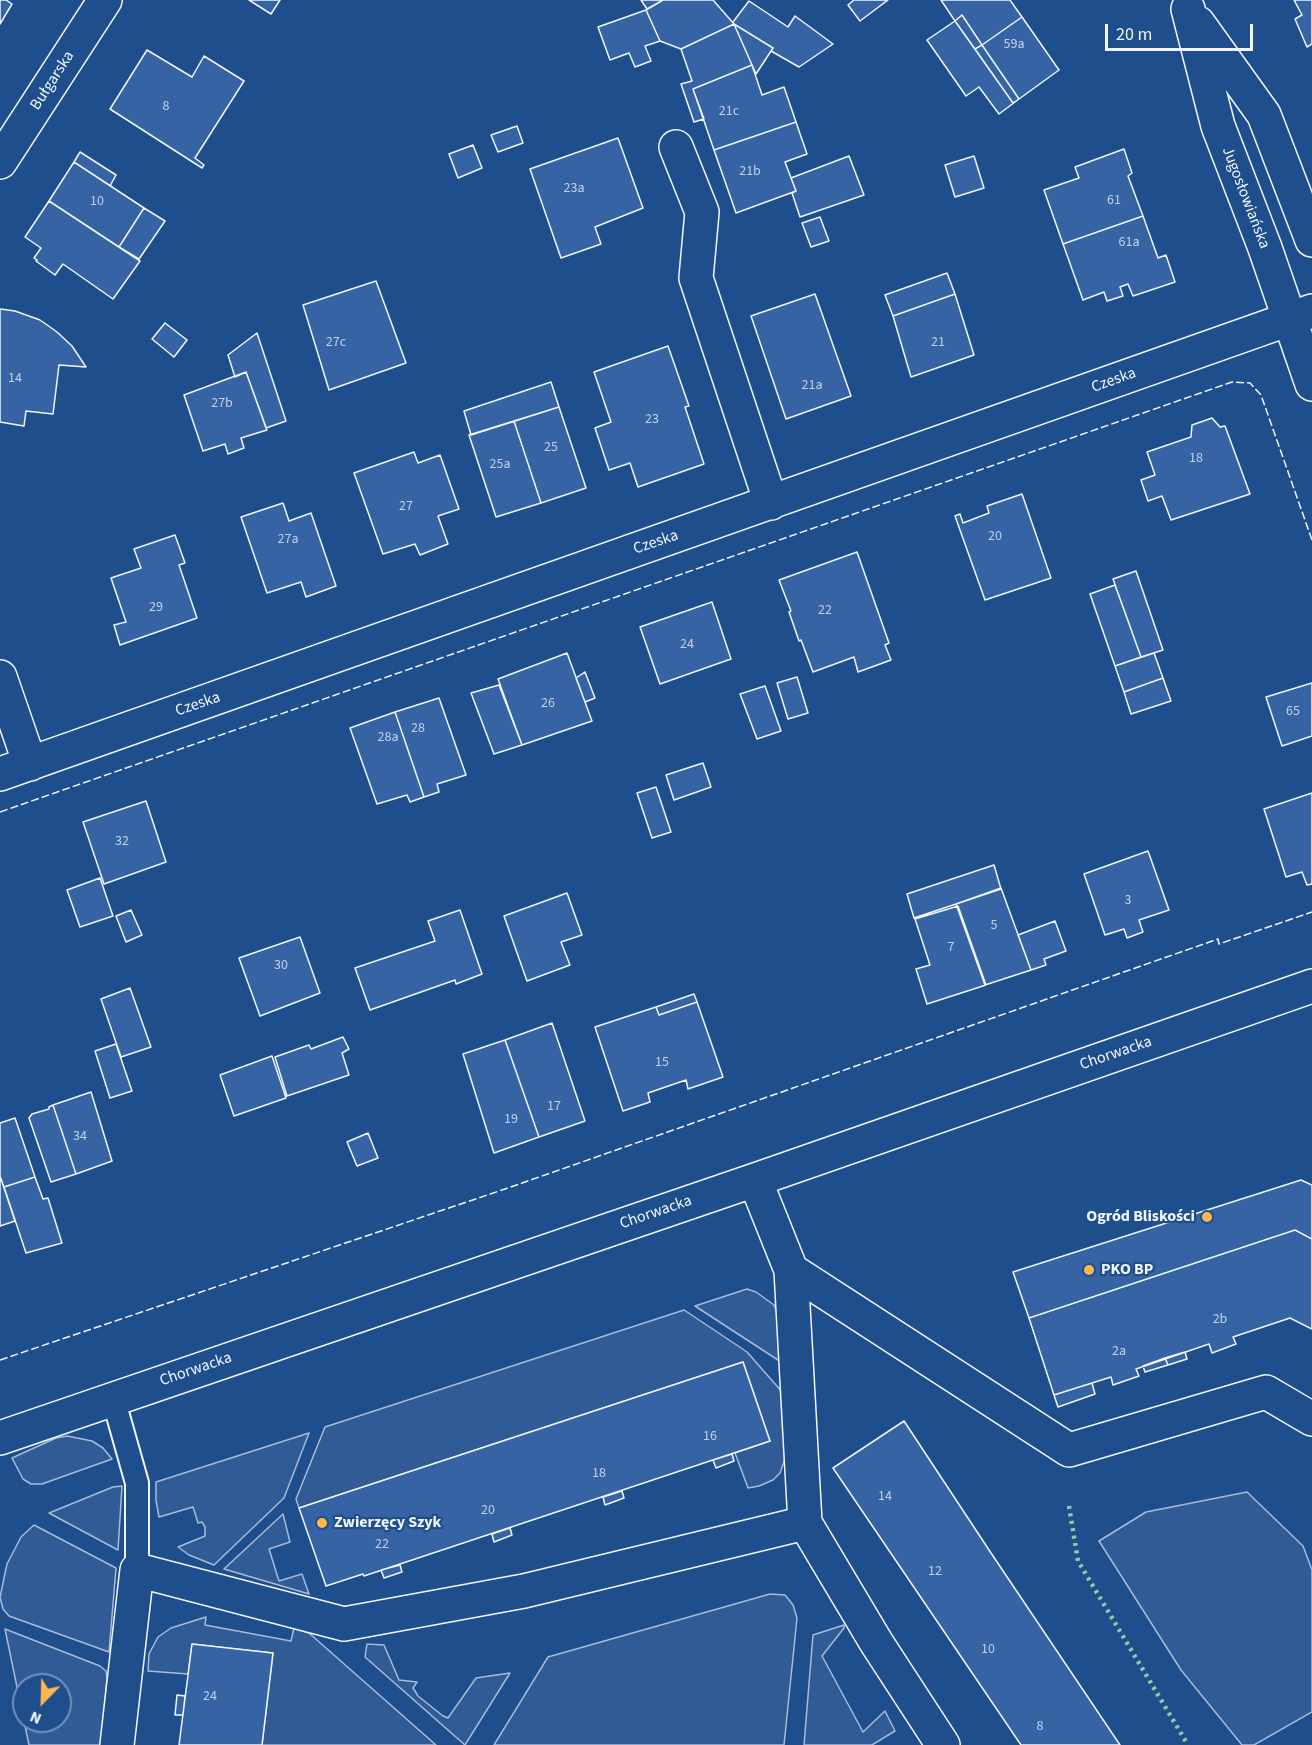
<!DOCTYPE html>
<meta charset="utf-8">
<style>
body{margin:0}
#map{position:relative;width:1312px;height:1745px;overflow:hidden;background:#1f4e8c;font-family:"Source Sans 3",sans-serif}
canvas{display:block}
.north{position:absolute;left:12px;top:1673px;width:60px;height:60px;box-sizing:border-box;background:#1f4e8c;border:2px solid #7391ba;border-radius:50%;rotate:203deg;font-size:16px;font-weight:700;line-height:24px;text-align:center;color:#f2f6ff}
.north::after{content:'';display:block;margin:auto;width:21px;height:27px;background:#ffb74d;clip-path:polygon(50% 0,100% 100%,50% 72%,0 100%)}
.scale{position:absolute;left:1105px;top:24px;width:148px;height:27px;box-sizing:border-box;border:3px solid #f2f6ff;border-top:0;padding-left:8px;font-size:18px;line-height:21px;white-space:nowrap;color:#f2f6ff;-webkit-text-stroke:4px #1f4e8c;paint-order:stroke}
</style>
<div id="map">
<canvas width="1312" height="1745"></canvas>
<div class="north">N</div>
<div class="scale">20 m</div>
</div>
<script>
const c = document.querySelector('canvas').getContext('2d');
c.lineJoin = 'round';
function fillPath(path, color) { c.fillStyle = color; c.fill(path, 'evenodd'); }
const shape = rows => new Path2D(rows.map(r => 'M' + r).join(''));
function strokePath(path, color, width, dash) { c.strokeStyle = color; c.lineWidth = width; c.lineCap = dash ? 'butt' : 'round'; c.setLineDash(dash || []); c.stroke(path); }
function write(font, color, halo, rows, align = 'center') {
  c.font = font + ' "Source Sans 3",sans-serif'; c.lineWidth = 4.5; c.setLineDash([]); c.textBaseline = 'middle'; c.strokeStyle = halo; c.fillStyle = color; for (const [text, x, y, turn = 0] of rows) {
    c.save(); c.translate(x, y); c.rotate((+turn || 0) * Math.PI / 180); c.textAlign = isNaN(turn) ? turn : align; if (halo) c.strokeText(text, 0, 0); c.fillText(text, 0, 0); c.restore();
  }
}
const built = shape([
 [747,1289,756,1292,774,1305,778,1315,781,1362,695,1306,747,1289],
 [684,1310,747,1352,783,1393,787,1453,780,1473,773,1480,759,1486,748,1488,735,1453,770,1441,743,1362,299,1508,296,1499,325,1427,684,1310],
 [309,1433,284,1498,214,1565,189,1555,178,1547,205,1536,205,1527,202,1522,198,1523,193,1507,159,1517,156,1500,156,1482,309,1433],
 [67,1436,92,1441,103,1448,112,1459,42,1484,31,1484,23,1479,12,1458,56,1438,67,1436],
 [122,1486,118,1550,49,1513,113,1487,122,1486],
 [1247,1492,1303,1546,1312,1570,1312,1712,1254,1745,1242,1745,1181,1670,1099,1541,1146,1512,1247,1492],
 [283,1514,290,1542,269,1549,279,1581,302,1574,309,1594,224,1569,283,1514],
 [34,1525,116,1568,109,1652,9,1616,3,1609,0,1597,7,1564,21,1537,34,1525],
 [770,1594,785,1595,793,1605,797,1618,784,1745,494,1745,548,1657,770,1594],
 [206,1617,205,1625,291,1641,294,1628,309,1633,436,1745,262,1745,273,1653,192,1644,188,1674,148,1671,149,1654,158,1637,171,1628,206,1617],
 [844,1625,844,1628,822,1656,863,1732,885,1711,895,1731,872,1745,804,1745,813,1635,844,1625],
 [5,1629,100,1666,106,1671,107,1678,101,1745,29,1745,24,1721,60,1721,60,1685,24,1685,24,1721,5,1629],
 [367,1644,384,1645,399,1680,417,1682,413,1688,418,1696,443,1716,448,1718,476,1678,510,1673,465,1745,365,1657,367,1644]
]);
const building = shape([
 [0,0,6,0,12,4,0,24,0,0],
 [249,0,280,0,271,14,249,0],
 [641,0,663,0,647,9,641,0],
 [663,0,713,0,734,24,681,49,660,41,646,10,663,0],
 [854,0,888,0,860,21,848,5,854,0],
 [941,0,1010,0,1022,17,982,45,962,15,955,21,941,0],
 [1294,0,1312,0,1312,44,1307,47,1295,19,1302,15,1294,0],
 [749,1,788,27,795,16,833,44,799,67,771,51,773,48,734,24,733,22,749,1],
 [646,10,660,41,645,46,651,61,635,67,629,53,610,60,598,27,646,10],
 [962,15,982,45,975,49,955,21,962,15],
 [1022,17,1059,70,1019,99,982,45,1022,17],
 [955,21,1013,103,1019,99,999,114,979,87,966,96,927,40,955,21],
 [734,24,752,65,693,89,704,119,694,122,681,84,692,81,681,49,734,24],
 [734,24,773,48,756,74,752,65,734,24],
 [982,45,1019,99,1013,103,975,49,982,45],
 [147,50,192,77,204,56,244,81,195,158,204,165,202,168,110,109,147,50],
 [752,65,762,95,784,87,796,122,714,150,693,89,752,65],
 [796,122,807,154,785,162,796,191,736,213,714,150,796,122],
 [517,126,523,143,498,152,491,135,517,126],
 [618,138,643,208,595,227,601,244,561,258,530,169,618,138],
 [473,145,482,168,458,178,449,154,473,145],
 [1124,149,1132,173,1128,176,1143,216,1063,244,1044,190,1079,178,1075,167,1124,149],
 [80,152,116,175,110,186,74,162,80,152],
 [849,156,864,195,800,217,792,193,796,191,791,178,849,156],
 [974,156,984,188,955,197,945,165,974,156],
 [74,162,144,208,119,247,49,201,74,162],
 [49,201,140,261,113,299,63,264,55,275,36,261,37,260,34,258,41,248,25,237,49,201],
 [144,208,165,221,139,259,119,247,144,208],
 [1143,216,1158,258,1166,255,1175,282,1133,296,1128,284,1120,287,1123,296,1107,301,1104,292,1083,300,1063,244,1143,216],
 [820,217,829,241,811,247,802,223,820,217],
 [947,273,955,294,893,316,885,295,947,273],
 [376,281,406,363,329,390,303,305,376,281],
 [815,294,851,396,786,419,751,316,815,294],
 [955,294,974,355,911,377,893,316,955,294],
 [0,309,15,311,40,320,57,332,72,346,86,367,59,365,53,414,26,411,24,426,0,422,0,309],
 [165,323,187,340,174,357,152,339,165,323],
 [257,333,286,421,266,428,246,372,235,377,228,355,257,333],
 [668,346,689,406,685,407,704,464,638,487,630,463,609,470,595,428,611,422,594,372,668,346],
 [246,372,267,430,241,438,244,448,228,454,225,444,203,451,184,395,246,372],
 [551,382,559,407,471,435,464,411,551,382],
 [559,407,586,488,541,503,514,421,559,407],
 [1212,418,1220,427,1225,426,1250,494,1171,520,1162,496,1148,501,1141,480,1155,475,1147,452,1191,437,1192,425,1212,418],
 [514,421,541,503,496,517,469,435,514,421],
 [414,452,418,463,440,455,459,509,438,516,448,544,420,555,415,544,383,554,354,473,414,452],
 [1022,494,1051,578,985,600,955,516,960,514,963,523,989,513,987,506,1022,494],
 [283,503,289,521,311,513,336,586,306,597,301,582,267,593,241,517,283,503],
 [175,535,185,563,179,565,197,618,120,645,114,625,126,622,111,578,141,568,134,549,175,535],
 [857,552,889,643,885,645,891,660,858,672,854,657,813,672,801,640,799,641,789,612,791,611,779,580,857,552],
 [1136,571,1163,650,1141,657,1113,579,1136,571],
 [1115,585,1141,657,1115,666,1090,594,1115,585],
 [712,602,731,659,660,684,640,627,712,602],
 [567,653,592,721,522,745,498,679,567,653],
 [1154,653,1163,678,1124,692,1115,666,1154,653],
 [585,672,595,698,585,702,576,678,585,672],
 [797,677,808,713,788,719,777,683,797,677],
 [1163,678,1171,701,1131,714,1124,692,1163,678],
 [1312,683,1312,736,1282,746,1266,697,1312,683],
 [499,685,522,745,494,754,471,693,499,685],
 [765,686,781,731,757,739,740,694,765,686],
 [439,698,466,775,437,784,439,792,424,797,395,712,439,698],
 [395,712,424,797,410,802,407,795,377,804,350,728,395,712],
 [703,763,711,787,674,800,666,775,703,763],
 [656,787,671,832,652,838,637,793,656,787],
 [1312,793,1312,884,1307,885,1302,872,1286,877,1264,809,1312,793],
 [146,801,166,862,104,884,83,822,146,801],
 [1148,851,1169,910,1139,920,1143,932,1127,938,1124,929,1105,935,1084,874,1148,851],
 [994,865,1001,889,914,918,907,894,994,865],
 [100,878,113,916,80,927,67,890,100,878],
 [1001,888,1031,970,985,985,956,904,1001,888],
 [567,893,582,935,561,942,570,965,527,981,504,916,567,893],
 [958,906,986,985,927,1004,916,969,930,965,915,919,958,906],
 [131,910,142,935,126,942,116,916,131,910],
 [460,910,482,974,456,984,455,980,370,1010,355,968,435,941,428,921,460,910],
 [1055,921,1066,951,1044,959,1046,965,1031,970,1018,935,1055,921],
 [300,937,320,993,260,1016,239,958,300,937],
 [130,988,151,1047,121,1057,101,999,130,988],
 [694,994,697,1002,659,1015,656,1007,694,994],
 [697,1002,723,1077,688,1089,686,1080,648,1093,650,1102,623,1111,595,1027,656,1007,659,1015,697,1002],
 [552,1023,585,1121,539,1137,505,1040,552,1023],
 [343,1037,349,1049,342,1053,349,1075,287,1096,275,1057,309,1045,311,1049,343,1037],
 [505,1040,539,1137,494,1153,463,1054,505,1040],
 [116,1044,132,1091,110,1098,95,1051,116,1044],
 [272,1056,286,1098,234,1116,220,1075,272,1056],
 [91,1092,112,1161,76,1174,53,1105,91,1092],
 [53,1105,76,1174,51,1182,29,1118,32,1114,49,1109,49,1107,53,1105],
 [15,1118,35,1177,4,1187,0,1176,0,1123,15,1118],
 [368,1133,378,1158,357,1166,347,1142,368,1133],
 [0,1176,15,1221,0,1226,0,1176],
 [35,1177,43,1199,48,1198,62,1243,26,1253,4,1187,35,1177],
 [1301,1180,1312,1185,1312,1239,1295,1230,1029,1318,1013,1272,1301,1180],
 [1295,1230,1312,1239,1312,1329,1290,1318,1233,1337,1236,1344,1212,1353,1209,1344,1136,1369,1139,1376,1113,1385,1111,1377,1054,1395,1029,1318,1295,1230],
 [1185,1352,1187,1359,1168,1365,1165,1358,1185,1352],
 [1165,1358,1168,1365,1145,1372,1143,1366,1165,1358],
 [743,1362,770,1441,364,1576,363,1574,326,1586,299,1508,743,1362],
 [1092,1383,1095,1394,1058,1407,1054,1395,1092,1383],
 [904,1421,991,1553,1120,1745,1021,1745,833,1468,904,1421],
 [732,1454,734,1461,716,1468,713,1460,732,1454],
 [622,1491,624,1498,605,1505,603,1497,622,1491],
 [510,1528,512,1535,494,1542,492,1534,510,1528],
 [400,1565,402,1572,384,1578,381,1570,400,1565],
 [192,1644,273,1653,262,1745,179,1745,192,1644],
 [177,1695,185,1696,183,1715,175,1715,177,1695]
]);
const service = shape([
 [113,1398,137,1483,137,1570]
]);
const minor = shape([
 [1188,9,1218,126,1265,248,1312,384],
 [1198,23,1264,115,1312,240],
 [676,147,702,212,696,278,771,503],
 [0,162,105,0],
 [0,677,30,764],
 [0,774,1312,311],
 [755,1180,791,1270,805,1523],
 [791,1270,1069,1450,1266,1392,1312,1419],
 [0,1438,755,1180,1312,986],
 [117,1745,137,1570,344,1624,524,1591,805,1523,876,1642,943,1745]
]);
const hedge = shape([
 [1069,1506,1078,1561,1188,1745]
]);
const fence = shape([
 [0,812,1232,382,1250,383,1261,395,1312,540],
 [0,1360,505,1189,1218,939,1219,944,1312,912]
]);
const markers = [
 [1207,1217,6,"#ffb74d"],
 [1089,1270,6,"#ffb74d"],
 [322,1523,6,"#ffb74d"]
];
const numberNames = [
 ["59a",1014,45],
 ["8",166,107],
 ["21c",729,112],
 ["21b",750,172],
 ["23a",574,189],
 ["61",1114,201],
 ["10",97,202],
 ["61a",1129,243],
 ["27c",336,343],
 ["21",938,343],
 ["14",15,379],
 ["21a",812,386],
 ["27b",222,404],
 ["23",652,420],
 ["25",551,448],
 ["18",1196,459],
 ["25a",500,465],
 ["27",406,507],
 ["20",995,537],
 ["27a",288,540],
 ["29",156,608],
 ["22",825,611],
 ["24",687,645],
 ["26",548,704],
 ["65",1293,712],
 ["28",418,729],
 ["28a",388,738],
 ["32",122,842],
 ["3",1128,901],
 ["5",994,926],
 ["7",951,948],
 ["30",281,966],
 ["15",662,1063],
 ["17",554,1107],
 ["19",511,1120],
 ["34",80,1137],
 ["2b",1220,1320],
 ["2a",1119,1352],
 ["16",710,1437],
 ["18",599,1474],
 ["14",885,1497],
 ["20",488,1511],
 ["22",382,1545],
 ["12",935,1572],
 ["10",988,1650],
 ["24",210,1697],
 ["8",1040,1727]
];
const streetNames = [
 ["Bułgarska",53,81,-57],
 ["Jugosłowiańska",1245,198,69],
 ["Czeska",1114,381,-20],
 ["Czeska",656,543,-19],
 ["Czeska",198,705,-19],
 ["Chorwacka",1116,1054,-19],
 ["Chorwacka",656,1213,-19],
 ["Chorwacka",196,1370,-19]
];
const poiNames = [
 ["Ogród Bliskości",1195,1217,"right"],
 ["PKO BP",1101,1270],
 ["Zwierzęcy Szyk",334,1523]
];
fillPath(built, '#305b95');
strokePath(built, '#a8bbd7', 1.5);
fillPath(building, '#3563a3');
strokePath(building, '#f2f6ff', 1.5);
strokePath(service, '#f2f6ff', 26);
strokePath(minor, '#f2f6ff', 36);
strokePath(service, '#1f4e8c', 22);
strokePath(minor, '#1f4e8c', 33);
strokePath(hedge, '#97c8a6', 4.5, [3, 4.5]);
strokePath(fence, '#f2f6ff', 1.5, [8, 3]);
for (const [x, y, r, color] of markers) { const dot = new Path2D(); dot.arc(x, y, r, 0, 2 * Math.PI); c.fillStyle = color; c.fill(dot); strokePath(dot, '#1f4e8c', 2); }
write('14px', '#c3d1e8', null, numberNames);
write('16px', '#f2f6ff', '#1f4e8c', streetNames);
write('bold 16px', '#f2f6ff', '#1f4e8c', poiNames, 'left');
</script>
